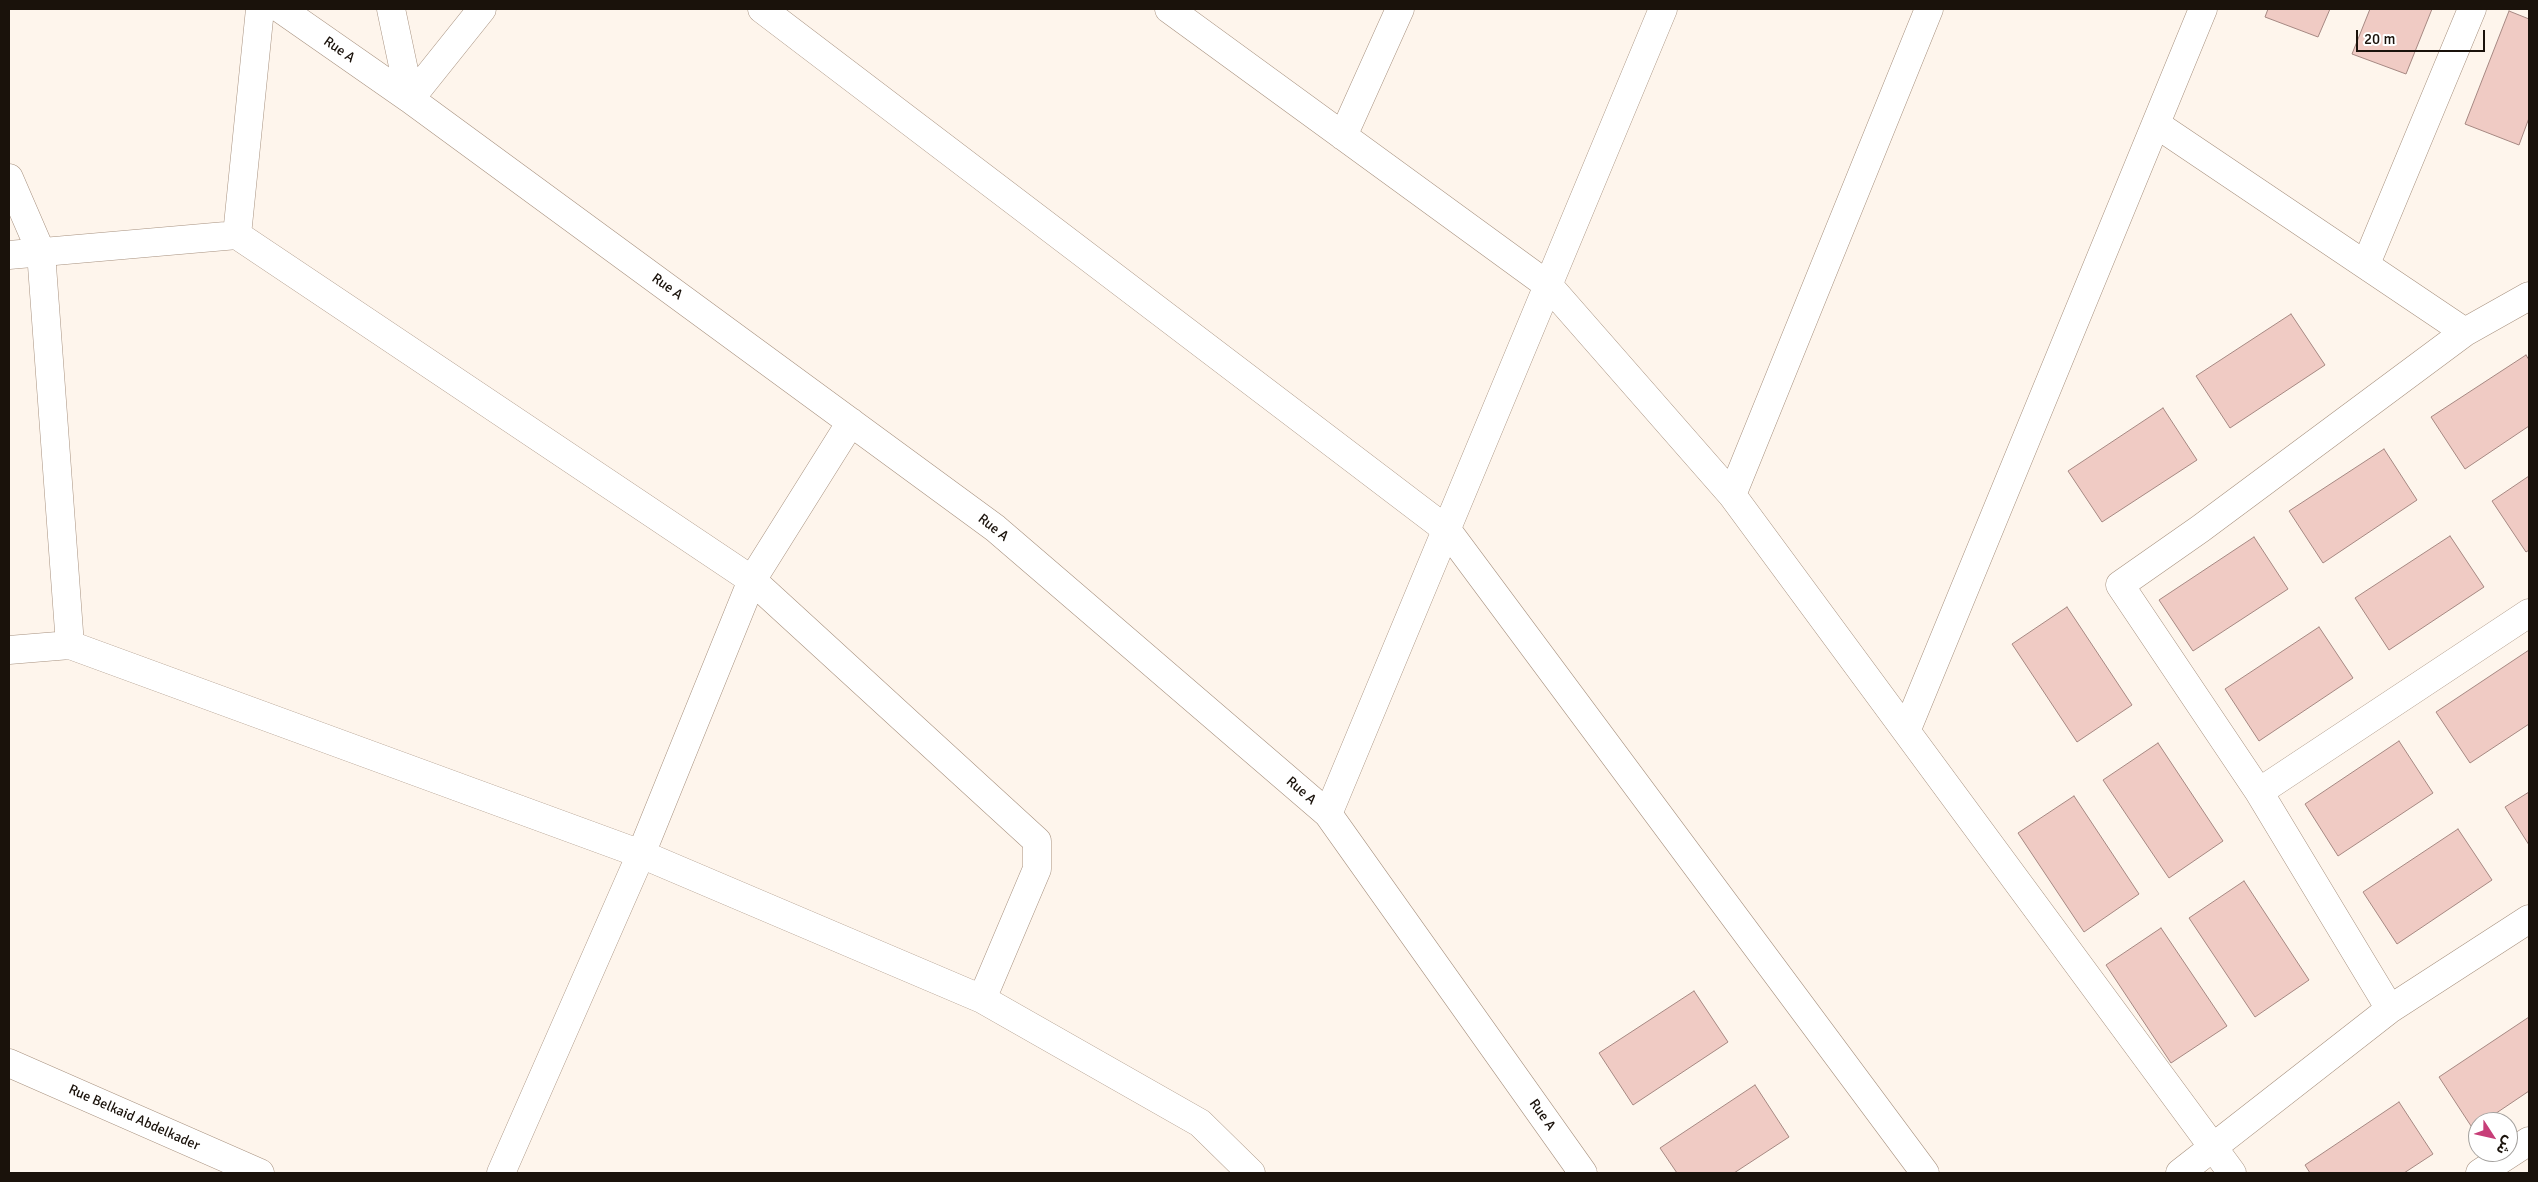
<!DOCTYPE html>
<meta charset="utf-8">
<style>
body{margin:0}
#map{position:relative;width:2538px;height:1182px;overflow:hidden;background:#fef5ec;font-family:Signika,"Noto Sans Arabic",sans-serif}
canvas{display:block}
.frame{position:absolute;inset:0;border:10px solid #1a120b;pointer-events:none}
.north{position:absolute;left:2468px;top:1112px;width:50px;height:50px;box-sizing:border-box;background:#fff;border:1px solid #a3a09d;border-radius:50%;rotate:125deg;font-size:14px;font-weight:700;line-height:20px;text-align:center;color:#1a120b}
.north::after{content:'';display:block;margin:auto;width:18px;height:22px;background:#c73e78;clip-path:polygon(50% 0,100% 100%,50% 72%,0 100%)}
.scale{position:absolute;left:2356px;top:30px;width:129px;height:22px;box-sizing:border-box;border:2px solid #1a120b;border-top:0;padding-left:6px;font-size:15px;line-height:18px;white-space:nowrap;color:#1a120b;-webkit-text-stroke:4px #fff;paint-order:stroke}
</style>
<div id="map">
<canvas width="2538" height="1182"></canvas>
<div class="frame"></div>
<div class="north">ش</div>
<div class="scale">20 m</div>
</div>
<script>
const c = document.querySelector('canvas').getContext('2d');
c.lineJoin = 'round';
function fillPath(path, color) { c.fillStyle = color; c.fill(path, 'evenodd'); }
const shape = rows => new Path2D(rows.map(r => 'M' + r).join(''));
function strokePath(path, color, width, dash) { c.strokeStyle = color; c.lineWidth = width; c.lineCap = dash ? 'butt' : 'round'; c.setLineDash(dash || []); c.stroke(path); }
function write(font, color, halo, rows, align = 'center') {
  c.font = font + ' Signika,sans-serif'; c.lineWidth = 5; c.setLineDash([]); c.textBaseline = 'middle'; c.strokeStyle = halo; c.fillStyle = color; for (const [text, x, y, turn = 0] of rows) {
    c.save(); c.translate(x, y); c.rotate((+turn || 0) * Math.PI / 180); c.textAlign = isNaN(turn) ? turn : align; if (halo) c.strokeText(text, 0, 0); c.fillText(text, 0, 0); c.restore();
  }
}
const building = shape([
 [2268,9,2330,9,2318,37,2265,17,2268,9],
 [2370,9,2432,9,2406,74,2352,54,2370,9],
 [2509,11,2529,19,2529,118,2519,145,2465,124,2509,11],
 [2291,314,2325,365,2230,428,2196,376,2291,314],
 [2526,355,2529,360,2529,426,2465,469,2431,417,2526,355],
 [2163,408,2197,460,2102,522,2068,471,2163,408],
 [2384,449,2417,500,2323,563,2289,511,2384,449],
 [2529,476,2529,550,2526,552,2492,501,2529,476],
 [2450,536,2484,587,2389,650,2355,598,2450,536],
 [2254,537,2288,589,2193,651,2159,600,2254,537],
 [2067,607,2132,705,2077,742,2012,644,2067,607],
 [2319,627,2353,678,2259,741,2225,689,2319,627],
 [2529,650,2529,724,2470,763,2436,712,2529,650],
 [2399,741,2433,793,2338,856,2305,804,2399,741],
 [2158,743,2223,841,2169,878,2103,780,2158,743],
 [2529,792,2529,845,2505,807,2529,792],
 [2074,796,2139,894,2084,932,2018,833,2074,796],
 [2458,829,2492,880,2397,944,2363,892,2458,829],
 [2244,881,2309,980,2255,1017,2189,918,2244,881],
 [2161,928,2227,1026,2171,1063,2106,965,2161,928],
 [1694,991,1728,1042,1633,1105,1599,1053,1694,991],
 [2529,1017,2529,1091,2483,1122,2478,1122,2478,1125,2473,1129,2439,1077,2529,1017],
 [1755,1085,1789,1137,1734,1173,1677,1173,1660,1148,1755,1085],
 [2399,1102,2433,1154,2404,1173,2310,1173,2305,1165,2399,1102]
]);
const minor = shape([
 [281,9,410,99,995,528,1328,814,1583,1173],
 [391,9,410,99],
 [762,9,1447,530,1925,1173],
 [1169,9,1549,286,1732,495,2232,1173],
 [410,99,482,9],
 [2156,124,2465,332],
 [1343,136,1400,9],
 [9,178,41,252,70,645],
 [237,235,260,9],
 [9,255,237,235,752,580,1037,841,1037,869,982,999],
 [2366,264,2472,9],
 [1732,495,1929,9],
 [9,650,70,645,641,854,982,999,1200,1123,1251,1173],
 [1907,729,2203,9],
 [2259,792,2529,613],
 [1328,814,1663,9],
 [2390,1009,2259,792,2120,585,2200,529,2465,332,2529,296],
 [9,1063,260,1173],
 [501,1173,641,854,752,580,851,422],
 [2180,1173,2390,1009,2529,919],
 [2480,1173,2529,1141]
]);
const streetNames = [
 ["Rue A",339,50,35],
 ["Rue A",667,287,36],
 ["Rue A",993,528,38],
 ["Rue A",1301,791,41],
 ["Rue A",1542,1115,55],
 ["Rue Belkaid Abdelkader",134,1118,24]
];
fillPath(building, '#f0cbc4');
strokePath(building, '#a68882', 1);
strokePath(minor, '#a7917f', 29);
strokePath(minor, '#fff', 28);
write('14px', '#1a120b', '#fff', streetNames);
</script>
